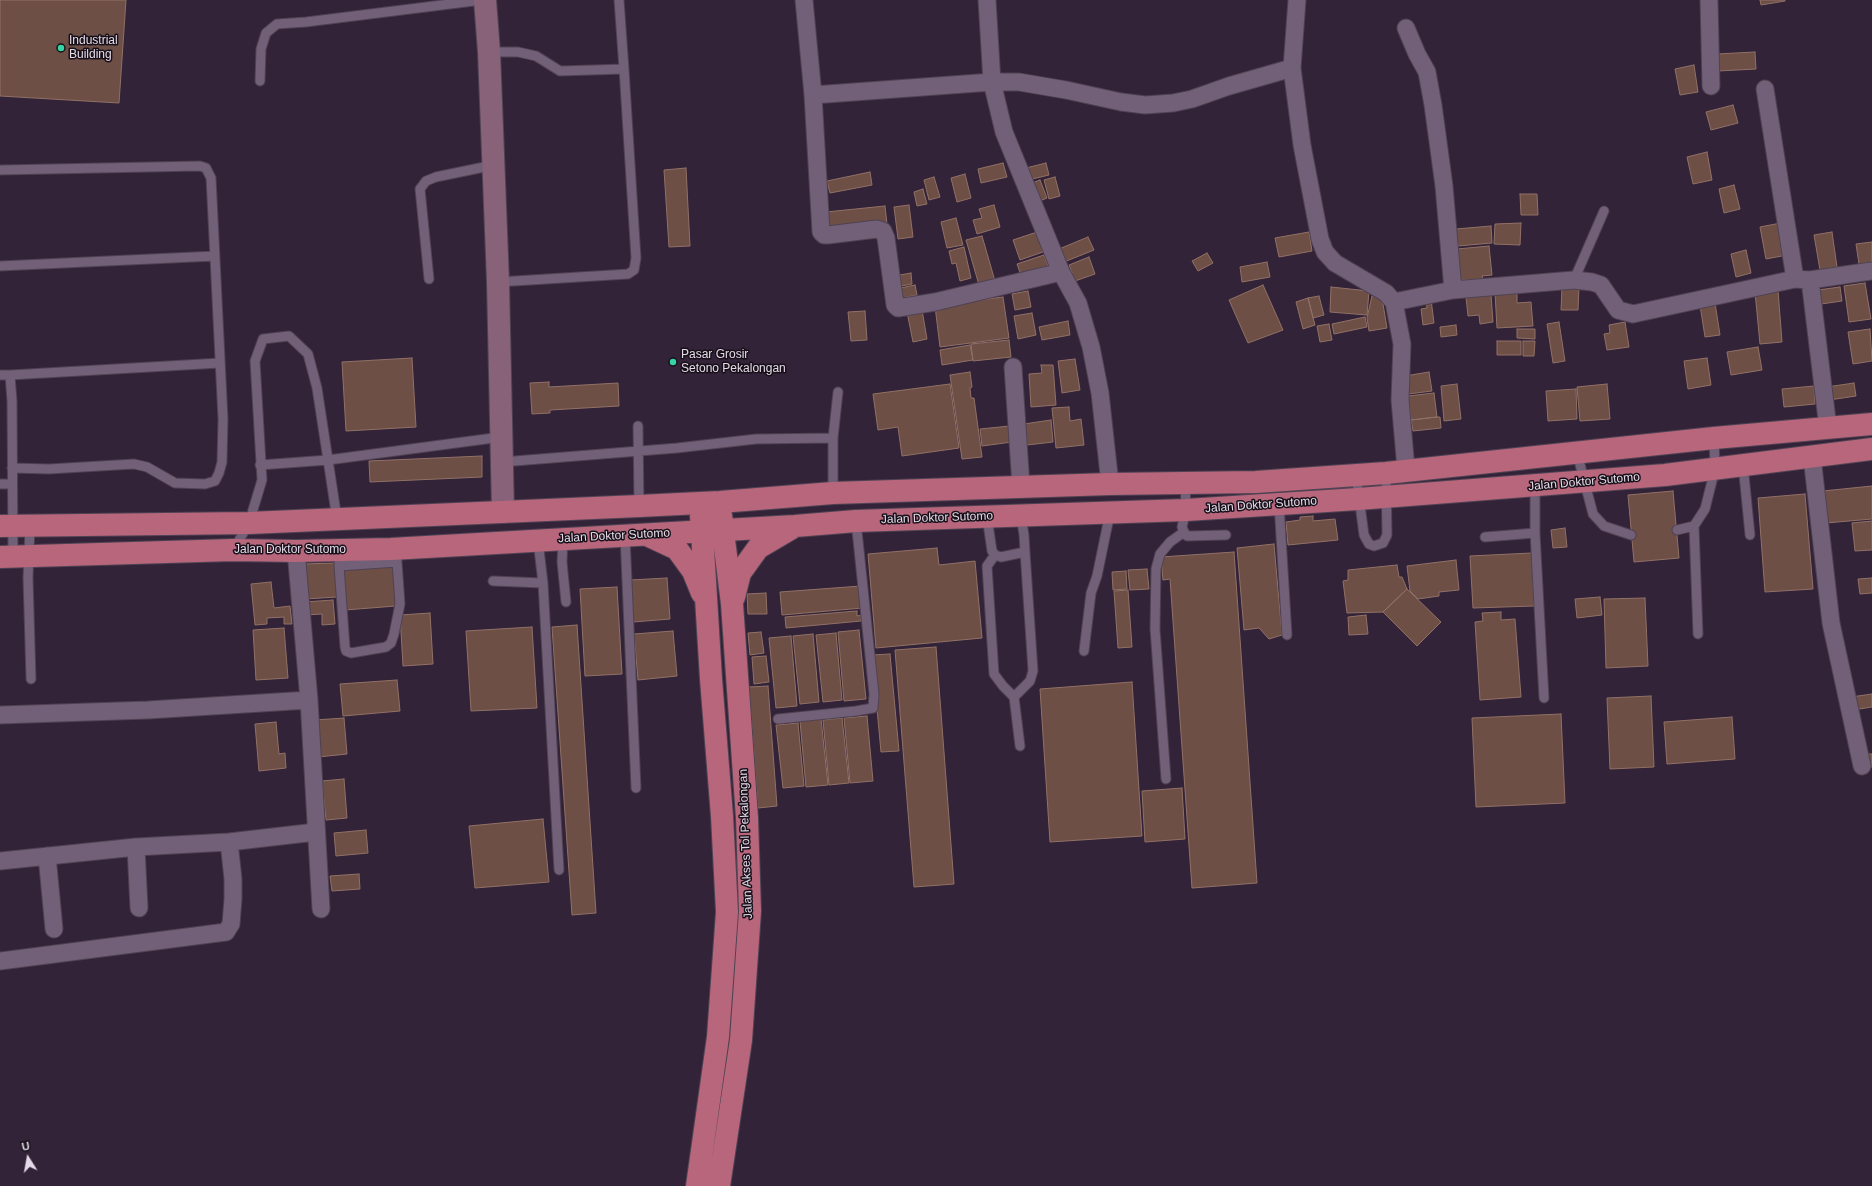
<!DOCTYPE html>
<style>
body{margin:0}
#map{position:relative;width:1872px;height:1186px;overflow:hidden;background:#332338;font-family:Arial,sans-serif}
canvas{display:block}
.north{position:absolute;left:8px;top:1138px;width:40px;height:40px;-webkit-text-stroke:3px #171019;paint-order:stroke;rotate:349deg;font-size:11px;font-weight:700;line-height:16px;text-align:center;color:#e4dae8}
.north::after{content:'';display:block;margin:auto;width:14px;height:18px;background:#e4dae8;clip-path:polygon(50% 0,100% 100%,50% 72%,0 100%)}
</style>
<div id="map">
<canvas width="1872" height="1186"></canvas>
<div class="north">U</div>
</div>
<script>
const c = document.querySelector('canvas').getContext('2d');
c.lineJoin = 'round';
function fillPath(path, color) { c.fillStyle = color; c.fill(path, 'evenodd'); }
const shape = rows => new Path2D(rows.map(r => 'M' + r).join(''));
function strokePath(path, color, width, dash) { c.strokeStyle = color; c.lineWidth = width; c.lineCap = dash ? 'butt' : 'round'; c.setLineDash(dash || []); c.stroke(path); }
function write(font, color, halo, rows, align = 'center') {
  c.font = font + ' Arial,sans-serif'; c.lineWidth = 3; c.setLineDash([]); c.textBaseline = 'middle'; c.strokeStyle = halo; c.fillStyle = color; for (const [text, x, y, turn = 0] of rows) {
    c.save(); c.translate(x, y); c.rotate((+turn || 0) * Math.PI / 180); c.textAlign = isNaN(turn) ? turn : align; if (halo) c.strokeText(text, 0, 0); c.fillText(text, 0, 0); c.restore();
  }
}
const building = shape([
 [0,0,126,0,119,103,0,96,0,0],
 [1760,0,1785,0,1785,1,1761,5,1760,0],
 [1755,52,1756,69,1718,71,1717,54,1755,52],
 [1694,65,1698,92,1680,95,1675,69,1694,65],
 [1733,105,1738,123,1711,130,1706,112,1733,105],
 [1707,152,1712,180,1693,184,1687,157,1707,152],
 [1003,163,1007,177,981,183,978,169,1003,163],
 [1046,163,1049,175,1028,180,1026,168,1046,163],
 [686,168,690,246,669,247,664,170,686,168],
 [870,172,872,185,830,193,827,181,870,172],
 [965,174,971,198,957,202,951,178,965,174],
 [934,177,940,197,929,200,924,180,934,177],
 [1055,177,1060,196,1049,199,1044,180,1055,177],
 [1040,180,1047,198,1035,203,1027,185,1040,180],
 [1734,185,1740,209,1724,213,1719,189,1734,185],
 [923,189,927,204,917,206,914,192,923,189],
 [1520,194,1537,194,1538,215,1521,215,1520,194],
 [909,205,913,237,898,239,894,207,909,205],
 [994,205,1000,227,977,234,973,220,982,218,979,209,994,205],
 [885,206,887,224,828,230,826,212,885,206],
 [956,218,963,245,947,248,941,222,956,218],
 [1521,223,1520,245,1494,244,1495,224,1521,223],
 [1781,223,1787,255,1766,259,1760,227,1781,223],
 [1491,226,1492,243,1458,246,1456,229,1491,226],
 [1037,232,1043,252,1020,260,1013,240,1037,232],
 [1309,232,1312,251,1279,257,1275,238,1309,232],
 [1832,232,1837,267,1820,270,1814,235,1832,232],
 [982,236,995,281,979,285,966,240,982,236],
 [1088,237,1094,250,1064,262,1059,249,1088,237],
 [1872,242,1872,262,1859,264,1856,244,1872,242],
 [1489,246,1492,275,1482,276,1483,279,1460,280,1457,249,1489,246],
 [964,247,971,278,960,281,956,263,952,264,949,251,964,247],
 [1746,250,1751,273,1736,277,1731,254,1746,250],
 [1207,253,1213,263,1198,271,1192,261,1207,253],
 [1044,255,1049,268,1022,278,1017,264,1044,255],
 [1089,257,1095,274,1075,281,1069,265,1089,257],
 [1267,262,1270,277,1242,282,1240,267,1267,262],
 [911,273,912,284,896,287,894,276,911,273],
 [1865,283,1871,319,1849,322,1844,286,1865,283],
 [915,285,917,295,898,299,896,289,915,285],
 [1263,285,1283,330,1248,343,1229,300,1263,285],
 [1331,287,1369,291,1367,315,1330,312,1331,287],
 [1562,287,1579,287,1578,310,1561,310,1562,287],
 [1840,287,1842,301,1821,304,1818,290,1840,287],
 [1778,290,1782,342,1760,344,1755,292,1778,290],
 [1028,291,1031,307,1015,310,1012,294,1028,291],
 [1517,291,1517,303,1531,302,1533,326,1497,328,1495,293,1517,291],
 [1491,294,1493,322,1480,324,1479,315,1468,316,1466,297,1491,294],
 [1319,296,1324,315,1313,318,1308,298,1319,296],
 [1372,296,1382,298,1387,328,1369,331,1367,318,1372,296],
 [1003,297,1009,338,940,347,935,306,1003,297],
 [1308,298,1315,325,1303,329,1296,302,1308,298],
 [1431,299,1434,323,1423,325,1421,309,1427,308,1426,300,1431,299],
 [1715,303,1720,335,1705,337,1700,305,1715,303],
 [922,310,927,339,913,342,907,312,922,310],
 [865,311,867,340,851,341,848,312,865,311],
 [1032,313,1036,335,1018,339,1014,316,1032,313],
 [1365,317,1367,327,1334,334,1332,324,1365,317],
 [1068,321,1070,335,1042,340,1039,327,1068,321],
 [1559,322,1565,361,1553,363,1547,324,1559,322],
 [1625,322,1629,347,1607,350,1604,334,1610,333,1609,325,1625,322],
 [1329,324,1332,340,1320,342,1317,326,1329,324],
 [1456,325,1457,335,1441,337,1440,327,1456,325],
 [1517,329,1535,329,1535,339,1517,338,1517,329],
 [1870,329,1872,361,1853,364,1848,332,1870,329],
 [1009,340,1011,357,973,361,971,344,1009,340],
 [1497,341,1521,341,1521,355,1497,355,1497,341],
 [1523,341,1535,341,1534,356,1523,356,1523,341],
 [970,345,973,360,942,365,940,350,970,345],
 [1758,347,1762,370,1731,375,1727,352,1758,347],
 [412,358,416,427,346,431,342,362,412,358],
 [1707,358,1711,385,1688,389,1684,361,1707,358],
 [1075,359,1080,390,1062,393,1058,361,1075,359],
 [1041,365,1053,365,1056,405,1031,407,1029,374,1042,373,1041,365],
 [970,372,972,387,970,388,971,398,974,398,982,457,962,459,950,375,970,372],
 [1429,372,1432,391,1408,394,1405,376,1429,372],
 [549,382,549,387,618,383,619,406,550,410,550,413,532,414,530,383,549,382],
 [1854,383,1856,396,1829,400,1827,387,1854,383],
 [950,384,959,448,902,456,898,427,878,430,873,394,950,384],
 [1457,384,1461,419,1444,421,1441,386,1457,384],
 [1607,384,1610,419,1580,421,1577,387,1607,384],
 [1814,386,1815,404,1784,407,1782,389,1814,386],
 [1576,389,1577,419,1548,421,1546,391,1576,389],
 [1434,393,1437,417,1411,420,1408,396,1434,393],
 [1069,407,1070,421,1081,419,1084,445,1056,448,1052,408,1069,407],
 [1437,417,1440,417,1441,428,1413,431,1411,420,1437,417],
 [1051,420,1053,442,1027,445,1024,424,1051,420],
 [1010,426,1012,442,982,446,980,429,1010,426],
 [482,456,482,477,370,482,369,461,482,456],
 [1872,486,1872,519,1826,523,1823,491,1872,486],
 [1673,491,1679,558,1634,562,1628,495,1673,491],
 [1805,494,1813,589,1765,592,1758,498,1805,494],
 [1313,516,1313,521,1335,519,1338,540,1288,545,1286,522,1300,520,1300,517,1313,516],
 [1872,521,1872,550,1855,551,1852,523,1872,521],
 [1565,528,1567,547,1553,548,1551,530,1565,528],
 [1274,544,1282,635,1269,639,1259,628,1244,630,1237,548,1274,544],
 [937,548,939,565,975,561,982,638,876,648,868,554,937,548],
 [1234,552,1257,883,1192,888,1170,579,1163,580,1161,557,1234,552],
 [1532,553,1534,606,1473,608,1470,556,1532,553],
 [1456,560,1459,590,1439,592,1439,596,1418,599,1410,591,1407,566,1456,560],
 [335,563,337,597,305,599,304,564,335,563],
 [1397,565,1399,577,1402,577,1407,589,1383,612,1347,613,1343,581,1348,580,1348,570,1397,565],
 [393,567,396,606,345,610,342,570,393,567],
 [1147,569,1149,589,1130,590,1128,570,1147,569],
 [1126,571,1127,589,1113,590,1112,572,1126,571],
 [667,578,670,619,633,622,630,580,667,578],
 [1872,578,1872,593,1860,594,1858,579,1872,578],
 [271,582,274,608,290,606,292,624,284,624,284,617,267,618,267,624,255,625,251,584,271,582],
 [861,586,863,608,782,615,780,592,861,586],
 [617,587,622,674,585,676,580,589,617,587],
 [1407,589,1441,622,1417,646,1383,612,1407,589],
 [1128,590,1132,647,1118,648,1114,591,1128,590],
 [766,593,767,614,748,614,747,594,766,593],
 [1600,597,1602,615,1577,618,1575,599,1600,597],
 [1645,598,1648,666,1606,668,1604,599,1645,598],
 [333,600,335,624,322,625,322,614,305,615,304,602,333,600],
 [857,611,857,616,861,615,861,621,786,628,785,617,857,611],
 [1501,612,1501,620,1515,619,1521,697,1480,700,1475,622,1483,621,1482,613,1501,612],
 [430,613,433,664,403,666,400,615,430,613],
 [1366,615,1368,634,1349,635,1348,617,1366,615],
 [577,625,596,913,572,915,552,627,577,625],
 [532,627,537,708,471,711,466,631,532,627],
 [284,628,288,678,256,680,253,630,284,628],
 [859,630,866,699,844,701,838,632,859,630],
 [673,631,677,676,638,680,634,634,673,631],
 [761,632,764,653,750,655,748,633,761,632],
 [836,633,842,700,823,702,816,635,836,633],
 [813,634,819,702,800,704,793,636,813,634],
 [791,636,797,706,776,708,769,638,791,636],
 [936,647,954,884,914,887,895,650,936,647],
 [890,654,899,751,881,752,872,655,890,654],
 [766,656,769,682,754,684,752,657,766,656],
 [397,680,400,711,343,716,340,684,397,680],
 [1132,682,1142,836,1050,842,1040,689,1132,682],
 [768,686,777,806,758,808,749,687,768,686],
 [1872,694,1872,707,1853,710,1851,697,1872,694],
 [1651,696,1654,767,1610,769,1607,698,1651,696],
 [1561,714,1565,803,1476,807,1472,718,1561,714],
 [867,716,873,781,850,783,844,718,867,716],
 [1732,717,1735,759,1667,764,1664,722,1732,717],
 [344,718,347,754,318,757,315,720,344,718],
 [842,718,849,783,829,785,823,720,842,718],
 [821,719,828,785,806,787,800,721,821,719],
 [276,722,279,754,285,753,286,768,259,771,255,724,276,722],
 [798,723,804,786,783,788,776,725,798,723],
 [1868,754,1872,754,1872,767,1870,767,1868,754],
 [344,779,347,818,326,820,322,781,344,779],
 [1182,788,1185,839,1145,842,1142,791,1182,788],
 [543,819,549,882,475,888,469,826,543,819],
 [366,830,368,853,336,856,334,833,366,830],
 [359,874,360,889,332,891,330,876,359,874]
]);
const lane = shape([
 [489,52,518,52,536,56,560,71,624,69,619,0],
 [260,81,261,49,266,33,277,24,306,22,482,0],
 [0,170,200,166,206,168,211,178,223,419,222,462,219,473,215,481,205,484,175,483,147,467,134,464,49,469,12,468],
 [0,266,215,256],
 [429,279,420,189,426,181,436,177,494,165],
 [1574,280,1604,211],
 [498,282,628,274,634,270,636,258,624,69],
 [0,375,10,375,12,401,13,557],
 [10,375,220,363],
 [638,426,639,506],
 [1577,453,1593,514,1604,526,1631,535],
 [502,462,677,448,756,439,833,438,838,392],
 [260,465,328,460,501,437],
 [1743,465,1750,535],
 [1356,475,1364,535,1369,544,1374,546,1383,543,1387,535,1386,473],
 [1185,482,1186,510,1182,527,1184,532,1187,536,1226,535],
 [0,484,12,484],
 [1535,486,1535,533,1544,698],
 [833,493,833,438],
 [1279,504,1287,635],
 [987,517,992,551,995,555,1001,557,1025,552,1024,535,1021,516],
 [30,526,28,578,31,679],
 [1694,526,1698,634],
 [1677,530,1694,526,1705,509,1715,469,1714,438],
 [625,536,636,788],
 [1485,537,1535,533],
 [563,539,562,562,566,602],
 [538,541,543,583,559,870],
 [234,549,249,523,262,480,255,361,263,339,289,336,308,354,317,388,337,519],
 [340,550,339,566,345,647,346,651,351,653,386,647,391,643,394,634,400,604,396,548],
 [995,555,987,566,994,674,1003,686,1014,697],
 [339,566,397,562],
 [493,581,543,583],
 [1084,651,1091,593,1097,576,1110,513],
 [778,719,856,711,873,708,874,694,856,521],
 [1020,746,1014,697,1030,681,1033,671,1025,552],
 [1166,779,1155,629,1156,569,1160,554,1170,542,1184,532]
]);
const street = shape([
 [804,0,813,95,992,82,1004,132,1061,272,1078,303,1091,347,1100,393,1110,484],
 [987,0,992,82,1019,82,1066,90,1121,102,1145,105,1173,103,1192,99,1229,86,1292,68],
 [1297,0,1292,68,1302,145,1320,239,1325,252,1335,263,1386,293,1394,302,1402,344,1400,400,1406,469],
 [1709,0,1711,86],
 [1406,28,1417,54,1427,72,1433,105,1444,186,1453,290],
 [1765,89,1795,279],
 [813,95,821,232,824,235,828,235,877,229,883,231,886,238,895,305,898,308,935,302,1061,272],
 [1810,280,1828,428],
 [1394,302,1453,290,1574,280,1592,282,1601,285,1618,310,1633,314,1795,279,1810,280,1872,271],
 [1013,367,1021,486],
 [1812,457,1831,623,1862,766],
 [296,551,309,700,321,909],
 [0,715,148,710,309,700],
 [136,847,139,908],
 [47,856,54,929],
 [0,861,136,847,229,842,316,832],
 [0,961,226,932,231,924,233,899,233,879,229,842]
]);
const secondary = shape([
 [485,0,489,52,498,282,503,512]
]);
const highway = shape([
 [0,526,249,523,639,506,720,502,833,493,1110,484,1256,482,1386,473,1714,438,1872,424],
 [647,535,677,549,693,571,702,593],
 [0,557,233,550,296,551,391,549,795,526,856,521,1186,510,1358,499,1665,475,1872,449],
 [734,597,740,573,758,548,792,528],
 [697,1186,718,1037,727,912,722,816,711,679,701,516],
 [719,1186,741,1040,750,911,747,818,732,604,721,515]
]);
const markers = [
 [61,48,4,"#39d4a5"],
 [673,362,4,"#39d4a5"]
];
const poiNames = [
 ["Industrial",69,41],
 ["Building",69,55],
 ["Pasar Grosir",681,355],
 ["Setono Pekalongan",681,369]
];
const streetNames = [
 ["Jalan Doktor Sutomo",1584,482,-5],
 ["Jalan Doktor Sutomo",1261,505,-4],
 ["Jalan Doktor Sutomo",937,518,-2],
 ["Jalan Doktor Sutomo",614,536,-3],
 ["Jalan Doktor Sutomo",290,550],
 ["Jalan Akses Tol Pekalongan",746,844,-92]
];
fillPath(building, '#6d4f46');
strokePath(building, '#917167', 1);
strokePath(lane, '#4f4253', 11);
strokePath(street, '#4f4253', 19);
strokePath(secondary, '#4f4253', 24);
strokePath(highway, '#4f4253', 24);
strokePath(lane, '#726078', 9);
strokePath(street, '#726078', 17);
strokePath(secondary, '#876279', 22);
strokePath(highway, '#b7667b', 22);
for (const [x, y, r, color] of markers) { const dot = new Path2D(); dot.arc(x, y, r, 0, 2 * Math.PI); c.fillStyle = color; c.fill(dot); strokePath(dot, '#171019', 1.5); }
write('12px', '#e4dae8', '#171019', poiNames, 'left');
write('12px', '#e4dae8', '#171019', streetNames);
</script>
